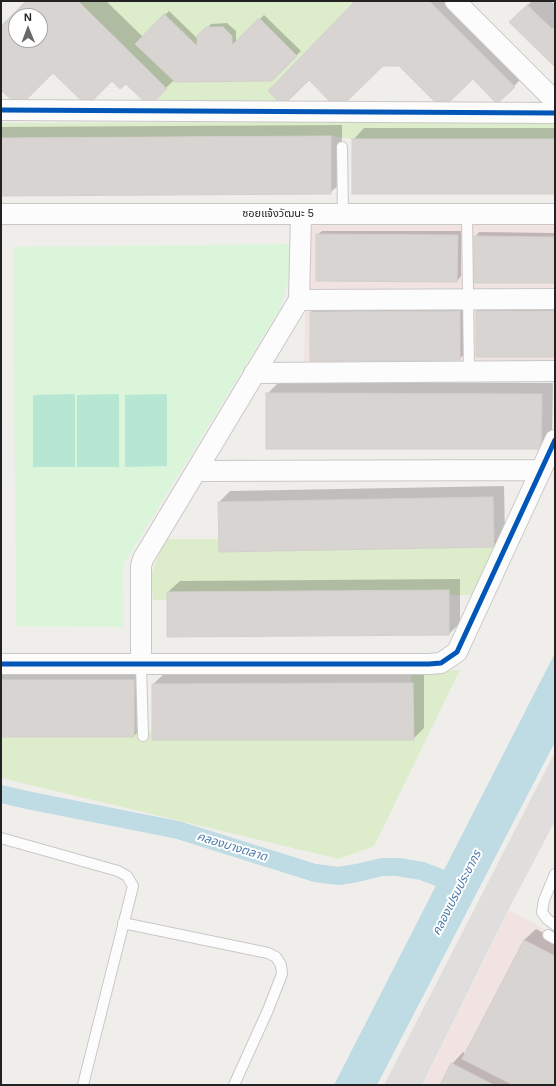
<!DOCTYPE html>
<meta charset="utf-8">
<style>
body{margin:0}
#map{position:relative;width:556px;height:1086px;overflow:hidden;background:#f0eeeb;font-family:Arial,sans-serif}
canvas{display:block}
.frame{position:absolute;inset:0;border:2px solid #222;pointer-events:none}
.north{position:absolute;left:8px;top:8px;width:40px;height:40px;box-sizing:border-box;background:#fff;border:1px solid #a7a7a7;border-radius:50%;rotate:359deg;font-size:11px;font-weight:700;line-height:16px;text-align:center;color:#222}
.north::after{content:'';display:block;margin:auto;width:14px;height:18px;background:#6a6968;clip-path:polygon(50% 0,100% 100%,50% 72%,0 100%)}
</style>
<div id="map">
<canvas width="556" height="1086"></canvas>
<div class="frame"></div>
<div class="north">N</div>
</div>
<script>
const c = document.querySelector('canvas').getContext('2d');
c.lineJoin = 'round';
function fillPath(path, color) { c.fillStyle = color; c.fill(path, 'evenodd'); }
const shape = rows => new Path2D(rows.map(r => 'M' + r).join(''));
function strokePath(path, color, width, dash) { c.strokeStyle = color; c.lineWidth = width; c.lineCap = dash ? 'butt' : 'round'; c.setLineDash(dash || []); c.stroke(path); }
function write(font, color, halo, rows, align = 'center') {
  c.font = font + ' Arial,"Noto Sans Thai",sans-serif'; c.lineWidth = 4; c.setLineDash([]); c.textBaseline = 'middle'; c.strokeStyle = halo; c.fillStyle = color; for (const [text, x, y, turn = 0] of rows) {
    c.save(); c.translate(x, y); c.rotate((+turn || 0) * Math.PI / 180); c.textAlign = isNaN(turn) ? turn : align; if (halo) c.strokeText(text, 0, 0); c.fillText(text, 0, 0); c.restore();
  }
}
const residential = shape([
 [555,752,555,821,513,901,422,1085,384,1085]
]);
const commercial = shape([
 [555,223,555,368,304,365,307,224],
 [509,910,555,935,555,1085,423,1085]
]);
const grass = shape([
 [78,1,355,1,268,91,283,106,149,106,167,89],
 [555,121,555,139,352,139,331,136,1,138,1,123],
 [165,539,500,540,472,595,153,600,151,575],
 [460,670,374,846,339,859,1,778,1,730,409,733,411,674]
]);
const park = shape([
 [291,244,291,272,280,309,123,565,124,627,16,626,13,247]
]);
const pitch = shape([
 [75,394,75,467,33,467,33,395],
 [119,394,119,467,77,467,77,395],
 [167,394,167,466,125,467,125,395]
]);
const water = shape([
 [555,653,555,742,377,1085,334,1085]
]);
const shadow = shape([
 [27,1,106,1,143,37,169,11,198,39,198,37,211,24,227,23,236,31,236,43,264,15,301,51,272,80,174,80,149,105,126,82,53,72,1,88,1,27],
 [16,16,40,16,40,40,16,40],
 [357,1,457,1,528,72,497,103,473,78],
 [532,1,551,1,555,5,555,66,511,22],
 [342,125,342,182,330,193,1,195,1,127],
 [364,128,555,128,555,193,353,140],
 [322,231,461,231,461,276,457,281,317,235],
 [479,232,555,233,555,282,475,237],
 [471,300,471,348,459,359,311,312,323,301],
 [481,307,555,307,555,356,477,356,477,311],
 [279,382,553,383,552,437,541,448,267,394],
 [504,486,505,534,493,546,220,551,219,502,230,491],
 [460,579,460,623,449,634,168,592,180,581],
 [1,669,145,669,145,724,134,736,1,736],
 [424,672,424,728,413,739,153,684,165,673],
 [536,929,555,939,555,1085,441,1085,452,1064,463,1052,466,1054,524,940]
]);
const canal = shape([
 [1,794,27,800,178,830,315,873,339,876,357,873,382,867,398,867,422,871,461,886]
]);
const building = shape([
 [26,1,78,1,167,89,149,106,126,84,120,89,112,81,87,106,53,73,19,107,1,90,1,26,26,1],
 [16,16,40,16,40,40,16,40,16,16],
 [355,1,429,1,515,87,497,104,473,79,442,109,399,66,383,66,338,110,309,80,283,106,268,91,355,1],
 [527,5,552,29,555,26,555,67,509,22,527,5],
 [164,14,197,46,197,36,206,27,223,27,232,36,232,45,259,18,297,56,272,81,175,82,135,44,164,14],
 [331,136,331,194,1,196,1,138,331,136],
 [352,139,555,139,555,194,352,194,352,139],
 [316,234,458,235,457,282,316,281,316,234],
 [474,236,555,237,555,283,474,283,474,236],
 [460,311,460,360,310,361,310,312,460,311],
 [476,311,555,311,555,357,476,357,476,311],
 [266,393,542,394,541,449,266,449,266,393],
 [493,497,494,547,219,552,218,502,493,497],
 [449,590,449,635,167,637,167,592,449,590],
 [1,680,134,680,134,737,1,737,1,680],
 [413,683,414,740,152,740,152,684,413,683],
 [524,940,555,956,555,1085,513,1085,462,1059,524,940],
 [451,1063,494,1085,440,1085,451,1063]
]);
const lane = shape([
 [342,147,343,214],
 [467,214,469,371],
 [141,664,143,736],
 [1,838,118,871,127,876,133,886,83,1085],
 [555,874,544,900,542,912,547,919,555,925],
 [123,923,268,953,276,957,281,965,282,974,268,1010,234,1085],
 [548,935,555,939]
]);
const street = shape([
 [455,1,555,101],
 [1,110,555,113],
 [1,214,555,214],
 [299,300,555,299],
 [254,373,555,371],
 [196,471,540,470],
 [1,664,429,664,441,663,457,652,555,440],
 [141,664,141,566,143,559,299,300,301,214]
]);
const cycleway = shape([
 [1,110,555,113],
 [1,664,429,664,441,663,457,652,555,440]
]);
const streetNames = [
 ["ซอยแจ้งวัฒนะ 5",278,214]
];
const waterNames = [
 ["คลองบางตลาด",232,847,17],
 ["คลองเปรมประชากร",457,893,-63]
];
fillPath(residential, '#dfdedc');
fillPath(commercial, '#f1e3e1');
fillPath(grass, '#ddeccb');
fillPath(park, '#daf5da');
fillPath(pitch, '#b7e6d2');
fillPath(water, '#bfdbe3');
fillPath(shadow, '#0003');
strokePath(canal, '#bfdbe3', 18);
fillPath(building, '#d7d4d2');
strokePath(building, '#d3d0cc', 1);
strokePath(lane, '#c9c8c7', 12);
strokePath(street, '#c9c8c7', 22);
strokePath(lane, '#fdfcfc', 10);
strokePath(street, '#fdfcfc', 20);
strokePath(cycleway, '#0057b8', 5);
write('11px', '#222', '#fff', streetNames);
write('italic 12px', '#4a7aab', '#fff', waterNames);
</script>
